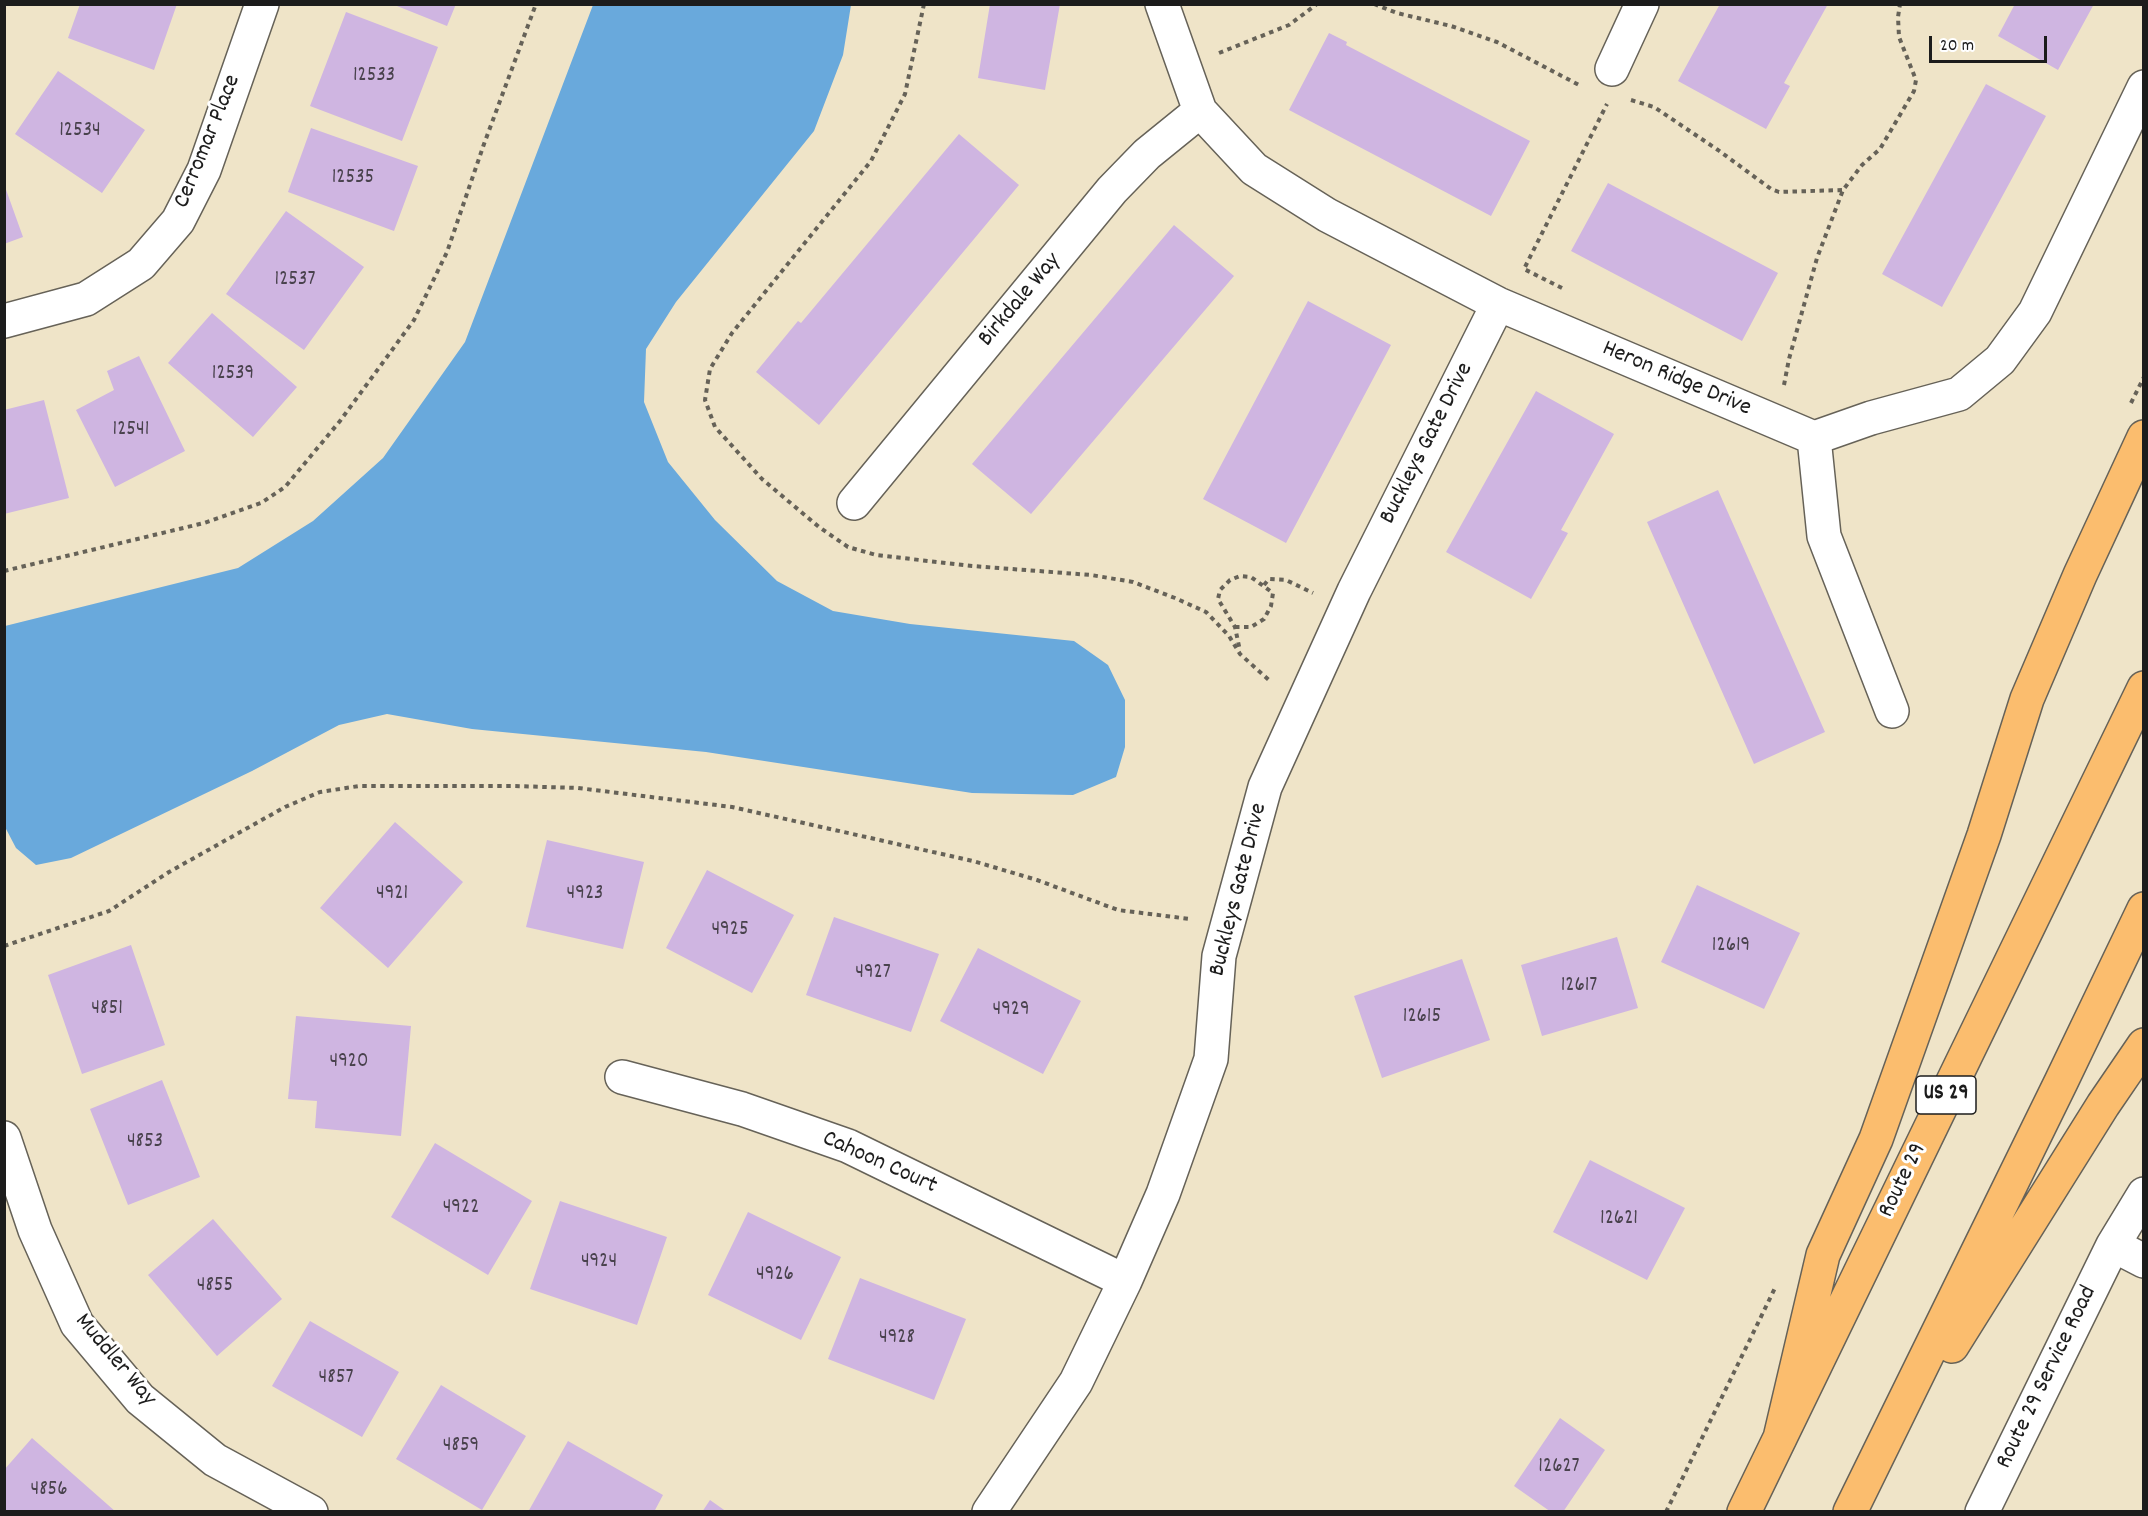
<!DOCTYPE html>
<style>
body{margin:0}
#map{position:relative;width:2148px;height:1516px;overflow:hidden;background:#efe4c8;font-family:Dekko,sans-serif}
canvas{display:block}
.frame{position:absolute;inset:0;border:6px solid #1c1c1c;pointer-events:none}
.scale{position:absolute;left:1929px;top:36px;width:118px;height:27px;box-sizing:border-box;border:3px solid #1c1c1c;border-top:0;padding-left:8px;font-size:18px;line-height:21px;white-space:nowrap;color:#1c1c1c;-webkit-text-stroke:4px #fff;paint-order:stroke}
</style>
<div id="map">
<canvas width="2148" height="1516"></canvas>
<div class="frame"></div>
<div class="scale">20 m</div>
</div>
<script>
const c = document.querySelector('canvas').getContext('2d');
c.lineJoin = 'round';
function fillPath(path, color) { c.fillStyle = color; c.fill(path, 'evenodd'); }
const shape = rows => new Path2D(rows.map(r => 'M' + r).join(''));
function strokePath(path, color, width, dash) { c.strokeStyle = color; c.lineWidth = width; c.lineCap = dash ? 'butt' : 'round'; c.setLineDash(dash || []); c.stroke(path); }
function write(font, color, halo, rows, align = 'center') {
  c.font = font + ' Dekko,sans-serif'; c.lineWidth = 6; c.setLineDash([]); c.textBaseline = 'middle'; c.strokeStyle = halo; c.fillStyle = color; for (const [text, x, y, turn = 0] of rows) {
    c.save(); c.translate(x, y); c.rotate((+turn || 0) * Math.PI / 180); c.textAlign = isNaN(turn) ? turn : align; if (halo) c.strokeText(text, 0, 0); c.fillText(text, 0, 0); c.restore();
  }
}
const water = shape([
 [593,5,851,5,843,55,814,131,676,302,646,349,644,402,668,462,715,520,777,581,833,611,910,624,1074,641,1108,665,1125,700,1125,747,1116,777,1073,795,972,793,706,752,472,729,387,714,339,725,252,771,71,858,36,865,16,848,5,827,5,626,238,568,313,521,383,458,465,342]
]);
const building = shape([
 [80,4,177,4,154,70,68,38],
 [392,4,456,4,447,26],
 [990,4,1060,4,1045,90,978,78],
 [1720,4,1828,4,1784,83,1790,86,1766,129,1678,81],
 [2015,4,2094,4,2058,70,1998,36],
 [346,12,438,47,402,141,310,106],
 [1329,33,1347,42,1346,45,1530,141,1491,216,1289,110],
 [58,71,145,130,102,193,15,134],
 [1986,84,2046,116,1942,307,1882,274],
 [311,128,418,166,394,231,288,192],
 [959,134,1019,185,819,425,756,372,798,321,801,323],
 [1608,183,1778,273,1742,341,1571,251],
 [4,184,23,237,4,244],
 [286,211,364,267,304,350,226,294],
 [1174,225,1234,276,1031,514,972,464],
 [1308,301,1391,345,1286,543,1203,499],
 [212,313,297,387,253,437,168,363],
 [139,356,185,451,115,487,76,410,114,390,107,371],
 [1536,391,1614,434,1561,530,1568,533,1531,599,1446,552],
 [44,400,69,498,4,514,4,410],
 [1718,490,1825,732,1754,764,1647,522],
 [395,822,463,882,388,968,320,908],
 [547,840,644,862,623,949,526,927],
 [707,870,794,915,752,993,666,948],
 [1697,885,1800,933,1764,1009,1661,962],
 [834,917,939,954,911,1032,806,995],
 [1617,937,1638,1008,1542,1036,1521,965],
 [131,945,165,1045,82,1074,48,975],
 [978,948,1081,1001,1043,1074,940,1021],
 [1462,959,1490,1040,1382,1078,1354,996],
 [296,1016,411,1026,401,1136,315,1128,317,1101,288,1099],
 [162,1080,200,1177,128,1205,90,1109],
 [435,1143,532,1201,488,1275,391,1217],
 [1590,1160,1685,1208,1647,1280,1553,1232],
 [560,1201,667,1237,637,1325,530,1289],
 [748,1212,841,1257,801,1340,708,1295],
 [213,1219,282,1299,217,1356,148,1275],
 [860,1278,966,1319,934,1400,828,1359],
 [310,1321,399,1372,362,1437,272,1386],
 [441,1385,526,1436,482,1510,396,1459],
 [1560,1418,1605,1450,1563,1512,1551,1512,1514,1486],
 [32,1438,116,1512,4,1512,4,1470],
 [568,1441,663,1495,654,1512,528,1512],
 [710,1500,727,1512,702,1512]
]);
const path = shape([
 [924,4,905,94,871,161,732,333,710,369,705,400,715,427,762,479,819,527,848,547,876,555,972,566,1091,575,1133,582,1175,598,1206,612,1229,636,1240,654,1269,680],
 [1374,4,1397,13,1451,26,1497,42,1579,85],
 [1219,53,1289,25,1317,4],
 [1631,100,1654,107,1718,150,1771,189,1779,192,1843,190],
 [1562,288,1524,269,1607,104],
 [1784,385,1789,359,1817,258,1843,190,1862,165,1880,149,1914,91,1916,80,1899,37,1898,17,1900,4],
 [2131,403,2144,377],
 [4,571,204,523,261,503,285,487,340,421,414,320,447,252,484,144,536,4],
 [1264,585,1269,579,1286,580,1313,593],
 [1235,627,1251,627,1264,619,1271,606,1273,593,1251,577,1240,576,1230,580,1220,590,1218,599,1235,627,1240,651],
 [4,946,109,911,169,872,285,807,320,792,359,786,514,786,578,788,732,807,973,861,1037,880,1118,910,1190,919],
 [1666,1512,1775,1288]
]);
const minor = shape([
 [1162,4,1200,111,1254,169,1327,215,1498,304,1814,438,1871,418,1959,394,2000,360,2035,312,2144,87],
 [1612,69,1642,4],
 [4,321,86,299,141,264,178,221,204,170,262,4],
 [1814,438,1824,536,1892,711],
 [854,503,1112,190,1147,154,1200,111],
 [622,1077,742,1109,848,1146,1125,1281],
 [4,1138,35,1230,77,1324,140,1399,215,1460,311,1512],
 [2113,1245,2144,1261],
 [989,1512,1076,1382,1125,1281,1163,1194,1211,1059,1219,956,1265,787,1354,591,1498,304],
 [1982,1512,2113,1245,2144,1194]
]);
const major = shape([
 [1952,1346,2103,1105,2144,1045],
 [1780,1438,1823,1255,1876,1139,1984,835,2027,699,2080,575,2144,437],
 [1744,1512,2144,688],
 [1850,1512,2061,1082,2144,909]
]);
const numberNames = [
 ["12533",374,77],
 ["12534",80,132],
 ["12535",353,179],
 ["12537",295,281],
 ["12539",233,375],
 ["12541",131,431],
 ["4921",392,895],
 ["4923",585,895],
 ["4925",730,931],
 ["12619",1731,947],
 ["4927",873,974],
 ["12617",1579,987],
 ["4851",107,1010],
 ["4929",1011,1011],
 ["12615",1422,1018],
 ["4920",349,1063],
 ["4853",145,1143],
 ["4922",461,1209],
 ["12621",1619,1220],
 ["4924",599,1263],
 ["4926",775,1276],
 ["4855",215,1287],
 ["4928",897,1339],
 ["4857",336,1379],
 ["4859",461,1447],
 ["12627",1559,1468],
 ["4856",49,1491]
];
const shields = [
 [1946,1095,60]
];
const shieldNames = [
 ["US 29",1946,1095]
];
const streetNames = [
 ["Cerromar Place",209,142,-68],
 ["Birkdale Way",1021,301,-50],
 ["Heron Ridge Drive",1676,380,23],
 ["Buckleys Gate Drive",1428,444,-63],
 ["Buckleys Gate Drive",1240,890,-76],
 ["Cahoon Court",879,1164,24],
 ["Route 29",1904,1181,-64],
 ["Muddler Way",114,1361,50],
 ["Route 29 Service Road",2048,1378,-64]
];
fillPath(water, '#69a9dc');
fillPath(building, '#cfb5e1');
strokePath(minor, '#666258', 36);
strokePath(major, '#666258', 36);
strokePath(path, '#666258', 4, [4.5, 4.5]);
strokePath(minor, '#fff', 33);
strokePath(major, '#fbbd6e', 33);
write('21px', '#49424d', null, numberNames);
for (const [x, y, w] of shields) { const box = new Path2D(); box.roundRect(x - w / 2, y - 19, w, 38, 4.5); c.fillStyle = '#fff'; c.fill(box); strokePath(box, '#1c1c1c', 1.5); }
write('bold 22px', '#1c1c1c', null, shieldNames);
write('24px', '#1c1c1c', '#fff', streetNames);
</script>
